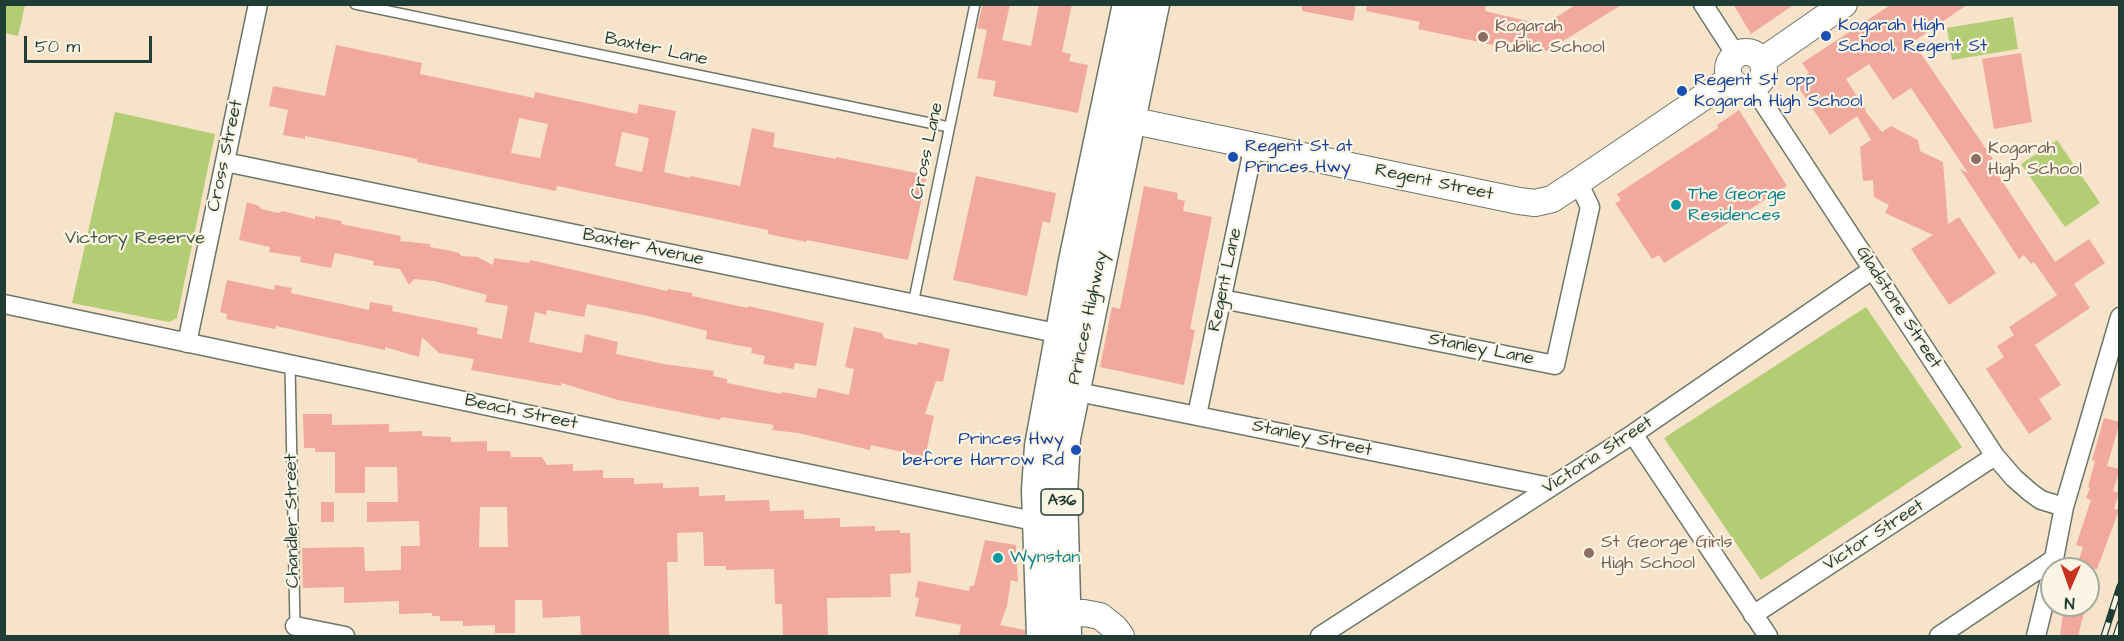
<!DOCTYPE html>
<style>
body{margin:0}
#map{position:relative;width:2124px;height:641px;overflow:hidden;background:#f7e3ca;font-family:"Architects Daughter",sans-serif}
canvas{display:block}
.frame{position:absolute;inset:0;border:6px solid #1f3d34;pointer-events:none}
.north{position:absolute;left:2040px;top:557px;width:60px;height:60px;box-sizing:border-box;background:#fcf5e5;border:2px solid #a4ab9e;border-radius:50%;rotate:182deg;font-size:16px;font-weight:700;line-height:24px;text-align:center;color:#1f3d34}
.north::after{content:'';display:block;margin:auto;width:21px;height:27px;background:#c8321e;clip-path:polygon(50% 0,100% 100%,50% 72%,0 100%)}
.scale{position:absolute;left:24px;top:36px;width:128px;height:27px;box-sizing:border-box;border:3px solid #1f3d34;border-top:0;padding-left:8px;font-size:18px;line-height:21px;white-space:nowrap;color:#1f3d34;-webkit-text-stroke:4px #fcf5e5;paint-order:stroke}
</style>
<div id="map">
<canvas width="2124" height="641"></canvas>
<div class="frame"></div>
<div class="north">N</div>
<div class="scale">50 m</div>
</div>
<script>
const c = document.querySelector('canvas').getContext('2d');
c.lineJoin = 'round';
function fillPath(path, color) { c.fillStyle = color; c.fill(path, 'evenodd'); }
const shape = rows => new Path2D(rows.map(r => 'M' + r).join(''));
function strokePath(path, color, width, dash) { c.strokeStyle = color; c.lineWidth = width; c.lineCap = dash ? 'butt' : 'round'; c.setLineDash(dash || []); c.stroke(path); }
function write(font, color, halo, rows, align = 'center') {
  c.font = font + ' "Architects Daughter",sans-serif'; c.lineWidth = 4.5; c.setLineDash([]); c.textBaseline = 'middle'; c.strokeStyle = halo; c.fillStyle = color; for (const [text, x, y, turn = 0] of rows) {
    c.save(); c.translate(x, y); c.rotate((+turn || 0) * Math.PI / 180); c.textAlign = isNaN(turn) ? turn : align; if (halo) c.strokeText(text, 0, 0); c.fillText(text, 0, 0); c.restore();
  }
}
const green = shape([
 [5,4,25,5,18,36,5,33],
 [2013,17,2018,49,1952,60,1947,28],
 [115,112,215,134,178,313,177,318,169,322,72,303],
 [2057,140,2100,203,2065,227,2021,164],
 [1866,307,1962,447,1761,580,1664,438]
]);
const building = shape([
 [983,4,1010,4,1002,40,1031,46,1039,4,1072,4,1062,52,1071,54,1069,61,1088,65,1078,113,993,96,996,81,977,78,987,30,977,28],
 [1302,4,1356,4,1353,21,1302,11],
 [1367,4,1486,4,1485,11,1544,25,1577,4,1623,4,1547,51,1495,39,1493,45,1418,29,1420,22,1366,11],
 [1733,4,1795,4,1751,34],
 [1892,4,1968,4,1913,42,1993,159,1989,161,2055,262,2089,239,2105,263,2074,284,2090,308,2035,345,2061,385,2039,399,2052,419,2029,434,1986,369,2004,357,1997,346,2014,335,2009,327,2057,295,2034,262,2031,264,2024,255,2019,259,1960,169,1968,173,1911,88,1893,100,1869,64,1846,79,1866,110,1865,111,1882,132,1891,126,1918,140,1920,151,1943,162,1948,224,1959,217,1996,273,1949,305,1911,249,1933,235,1885,213,1889,205,1874,197,1873,180,1863,181,1860,147,1871,140,1857,116,1830,135,1795,82,1809,73,1802,63],
 [336,45,422,63,420,74,534,98,535,92,637,114,639,104,676,111,664,172,690,178,690,176,740,186,752,128,775,133,773,147,836,159,836,157,927,175,908,260,807,240,806,242,768,234,768,230,557,186,556,191,417,162,417,159,365,148,305,136,305,139,283,135,288,110,269,106,273,86,325,96],
 [519,118,548,124,540,158,511,153],
 [622,132,649,138,642,172,615,166],
 [2021,53,2032,122,1994,129,1982,59],
 [1739,110,1787,186,1664,263,1659,255,1652,259,1615,203,1621,200,1617,194,1718,128,1717,125],
 [976,176,1056,193,1050,223,1043,221,1027,296,953,280],
 [1144,186,1178,193,1177,199,1185,201,1183,211,1212,217,1190,329,1195,330,1184,385,1100,367,1112,307,1120,309],
 [247,202,259,206,261,209,279,213,282,211,315,219,315,216,342,221,341,224,401,236,400,241,430,244,430,247,451,251,459,253,461,256,477,257,493,265,494,258,529,263,530,260,667,291,668,289,692,293,692,296,748,308,748,306,824,323,816,366,795,363,794,369,763,364,765,356,751,353,752,348,706,339,707,331,648,316,587,304,584,317,547,310,546,315,535,312,529,342,582,353,585,334,618,342,616,354,664,364,714,371,713,376,727,379,727,383,781,394,782,392,816,398,818,388,849,395,854,369,845,367,854,327,882,333,884,338,917,345,918,342,950,349,943,382,936,381,925,414,934,416,925,457,871,445,870,450,798,433,772,430,774,425,721,417,720,420,618,400,561,383,561,386,471,370,474,359,439,353,422,337,419,357,385,347,385,350,276,326,275,329,226,319,227,314,220,312,227,280,274,290,275,285,292,288,291,293,369,310,370,302,393,306,392,311,478,328,477,334,502,339,508,306,485,302,487,295,434,281,414,279,409,285,400,269,373,265,374,261,335,253,331,268,300,262,301,257,269,252,270,247,239,240],
 [303,414,332,414,332,425,389,424,389,432,422,431,422,436,451,437,451,442,487,441,487,451,510,451,511,457,542,457,547,465,573,464,573,471,603,470,603,478,634,478,634,484,663,483,663,488,699,487,699,496,725,495,725,501,769,500,770,511,804,510,804,519,840,518,840,527,875,526,875,531,900,530,900,533,910,533,911,573,890,574,891,597,827,598,828,636,783,636,782,604,775,604,774,569,726,570,726,566,704,566,703,532,677,533,678,562,667,562,669,636,581,636,580,616,543,618,542,600,515,600,515,633,495,633,495,625,463,626,463,621,440,621,440,616,432,616,432,613,399,614,399,601,344,603,344,587,303,588,302,548,364,547,365,571,401,570,401,546,420,546,419,521,367,522,367,502,398,502,397,467,365,467,365,493,335,493,335,452,315,452,315,448,304,448],
 [480,507,507,507,508,547,479,547],
 [2104,418,2120,422,2107,466,2120,469,2113,491,2119,493,2114,509,2119,510,2097,569,2076,569,2083,547,2076,545,2091,500,2086,498,2090,488,2088,487,2095,461,2092,460],
 [321,502,334,502,334,522,321,522],
 [985,540,1016,545,1018,582,1011,580,1007,606,1000,625,1025,630,1025,636,959,636,961,625,915,616,919,598,915,597,918,581,969,591,970,586,974,586],
 [2064,605,2086,605,2078,636,2060,636]
]);
const service = shape([
 [355,4,949,127],
 [913,304,975,4],
 [290,364,295,626]
]);
const minor = shape([
 [1703,4,1736,55],
 [1753,87,1995,456,2014,478,2030,492,2041,500,2064,507],
 [225,162,1061,334],
 [1222,299,1555,365,1590,207,1578,182],
 [4,304,1038,522],
 [187,343,258,4],
 [1073,391,1550,487],
 [1197,415,1254,145],
 [1633,434,1768,636],
 [2052,569,2064,507,2120,317],
 [1753,615,1995,456],
 [295,626,345,636],
 [1320,636,1633,434,1872,270],
 [1939,636,2054,559],
 [2036,636,2052,571]
]);
const secondary = shape([
 '1728 70a18 18 0 1 1 36 0a18 18 0 1 1-36 0Z',
 [1762,61,1844,4],
 [1110,116,1519,201,1535,203,1552,199,1578,182,1730,79],
 [1046,614,1084,613,1100,616,1115,628,1121,636]
]);
const trunk = shape([
 [1042,636,1037,490,1040,446,1074,261,1128,4],
 [1066,636,1062,493,1065,438,1154,4]
]);
const rail = shape([
 [2104,636,2120,586],
 [2116,636,2120,624]
]);
const markers = [
 [1826,36,6,"#1a4fb4"],
 [1483,37,6,"#8d6e63"],
 [1682,91,6,"#1a4fb4"],
 [1233,157,6,"#1a4fb4"],
 [1976,159,6,"#8d6e63"],
 [1676,205,6,"#0f9aa8"],
 [1076,450,6,"#1a4fb4"],
 [1589,553,6,"#8d6e63"],
 [998,558,6,"#0f9aa8"]
];
const shields = [
 [1062,502,42]
];
const shieldNames = [
 ["A36",1062,502]
];
const transitNames = [
 ["Kogarah High",1838,26],
 ["School, Regent St",1838,47],
 ["Regent St opp",1694,81],
 ["Kogarah High School",1694,102],
 ["Regent St at",1245,147],
 ["Princes Hwy",1245,168],
 ["Princes Hwy",1064,440,"right"],
 ["before Harrow Rd",1064,461,"right"]
];
const educationNames = [
 ["Kogarah",1495,27],
 ["Public School",1495,48],
 ["Kogarah",1988,149],
 ["High School",1988,170],
 ["St George Girls",1601,543],
 ["High School",1601,564]
];
const streetNames = [
 ["Baxter Lane",656,50,12],
 ["Cross Lane",928,151,-78],
 ["Cross Street",226,156,-78],
 ["Regent Street",1434,183,12],
 ["Baxter Avenue",643,248,12],
 ["Regent Lane",1226,280,-78],
 ["Gladstone Street",1898,308,57],
 ["Princes Highway",1089,318,-78],
 ["Stanley Lane",1481,350,11],
 ["Beach Street",521,413,12],
 ["Stanley Street",1312,439,12],
 ["Victoria Street",1598,456,-33],
 ["Chandler Street",293,521,-91],
 ["Victor Street",1874,536,-33]
];
const cultureNames = [
 ["The George",1688,195],
 ["Residences",1688,216],
 ["Wynstan",1010,558]
];
const parkNames = [
 ["Victory Reserve",135,239]
];
fillPath(green, '#b2cd73');
fillPath(building, '#f1a99e');
strokePath(service, '#6b7768', 12);
strokePath(minor, '#6b7768', 21);
strokePath(secondary, '#6b7768', 28);
strokePath(trunk, '#6b7768', 33);
strokePath(service, '#fff', 9);
strokePath(minor, '#fff', 18);
strokePath(secondary, '#fff', 26);
strokePath(trunk, '#fff', 30);
strokePath(rail, '#1f3d34', 7);
strokePath(rail, '#fcf5e5', 4.5, [14]);
for (const [x, y, r, color] of markers) { const dot = new Path2D(); dot.arc(x, y, r, 0, 2 * Math.PI); c.fillStyle = color; c.fill(dot); strokePath(dot, '#fcf5e5', 2); }
for (const [x, y, w] of shields) { const box = new Path2D(); box.roundRect(x - w / 2, y - 13, w, 26, 4.5); c.fillStyle = '#fcf5e5'; c.fill(box); strokePath(box, '#1f3d34', 1.5); }
write('bold 16px', '#1f3d34', null, shieldNames);
write('18px', '#164399', '#fcf5e5', transitNames, 'left');
write('18px', '#785e54', '#fcf5e5', educationNames, 'left');
write('18px', '#1f3d34', '#fcf5e5', streetNames);
write('18px', '#0d838f', '#fcf5e5', cultureNames, 'left');
write('18px', '#3c5a41', '#fcf5e5', parkNames);
</script>
